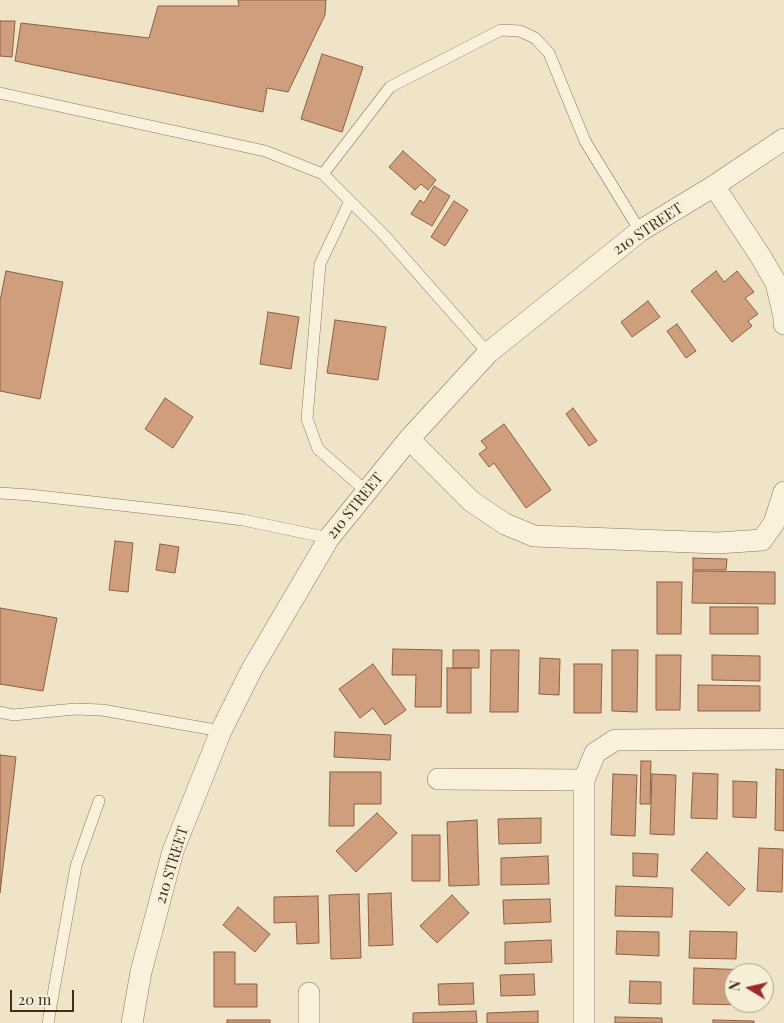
<!DOCTYPE html>
<style>
body{margin:0}
#map{position:relative;width:784px;height:1023px;overflow:hidden;background:#f0e4c8;font-family:"Playfair Display",serif}
canvas{display:block}
.north{position:absolute;left:724px;top:963px;width:50px;height:50px;box-sizing:border-box;background:#f7eed8;border:1px solid #ada18e;border-radius:50%;rotate:279deg;font-size:14px;font-weight:700;line-height:20px;text-align:center;color:#3d2e20}
.north::after{content:'';display:block;margin:auto;width:18px;height:22px;background:#9e2a2b;clip-path:polygon(50% 0,100% 100%,50% 72%,0 100%)}
.scale{position:absolute;left:10px;top:990px;width:64px;height:22px;box-sizing:border-box;border:2px solid #3d2e20;border-top:0;padding-left:6px;font-size:15px;line-height:18px;white-space:nowrap;color:#3d2e20;-webkit-text-stroke:4px #f7eed8;paint-order:stroke}
</style>
<div id="map">
<canvas width="784" height="1023"></canvas>
<div class="north">N</div>
<div class="scale">20 m</div>
</div>
<script>
const c = document.querySelector('canvas').getContext('2d');
c.lineJoin = 'round';
function fillPath(path, color) { c.fillStyle = color; c.fill(path, 'evenodd'); }
const shape = rows => new Path2D(rows.map(r => 'M' + r).join(''));
function strokePath(path, color, width, dash) { c.strokeStyle = color; c.lineWidth = width; c.lineCap = dash ? 'butt' : 'round'; c.setLineDash(dash || []); c.stroke(path); }
function write(font, color, halo, rows, align = 'center') {
  c.font = font + ' "Playfair Display",serif'; c.lineWidth = 4.5; c.setLineDash([]); c.textBaseline = 'middle'; c.strokeStyle = halo; c.fillStyle = color; for (const [text, x, y, turn = 0] of rows) {
    c.save(); c.translate(x, y); c.rotate((+turn || 0) * Math.PI / 180); c.textAlign = isNaN(turn) ? turn : align; if (halo) c.strokeText(text, 0, 0); c.fillText(text, 0, 0); c.restore();
  }
}
const building = shape([
 [238,0,326,0,325,15,288,92,267,88,263,112,15,61,21,23,149,38,158,6,239,6,238,0],
 [0,21,15,21,12,57,0,56,0,21],
 [322,54,363,67,342,132,301,119,322,54],
 [403,151,436,180,428,190,421,184,415,190,389,167,403,151],
 [434,186,450,196,432,226,411,214,420,200,424,203,434,186],
 [454,201,468,210,445,246,431,237,454,201],
 [6,271,63,282,40,399,0,391,0,301,6,271],
 [716,271,724,282,737,271,754,292,745,298,758,314,748,321,752,326,732,342,691,291,716,271],
 [648,301,660,317,632,337,621,322,648,301],
 [268,312,299,317,291,369,260,364,268,312],
 [335,320,386,327,378,380,327,373,335,320],
 [677,324,696,351,686,358,667,331,677,324],
 [165,398,193,417,173,448,145,429,165,398],
 [573,408,597,441,589,446,566,414,573,408],
 [504,424,551,490,526,508,494,463,489,467,479,454,487,448,481,441,504,424],
 [115,541,133,543,128,592,109,590,115,541],
 [160,544,179,547,175,573,156,570,160,544],
 [693,558,727,559,726,570,693,570,693,558],
 [693,571,775,572,775,604,692,603,693,571],
 [657,582,682,582,681,634,657,634,657,582],
 [710,607,758,607,758,634,710,634,710,607],
 [0,608,57,618,43,691,0,684,0,608],
 [393,649,442,650,441,707,415,707,416,675,392,675,393,649],
 [453,650,479,650,479,668,453,668,453,650],
 [491,650,519,650,518,712,490,712,491,650],
 [612,650,638,650,637,712,612,711,612,650],
 [656,655,681,655,680,710,656,710,656,655],
 [712,655,760,656,760,681,712,680,712,655],
 [540,658,560,659,559,695,539,694,540,658],
 [373,664,406,710,385,725,373,708,360,718,339,689,373,664],
 [574,664,602,664,601,713,574,713,574,664],
 [447,668,471,668,471,713,447,713,447,668],
 [698,685,760,686,760,711,698,711,698,685],
 [335,732,391,735,390,760,334,757,335,732],
 [0,755,16,757,0,893,0,755],
 [641,761,651,761,650,804,640,804,641,761],
 [776,769,784,770,784,831,775,830,776,769],
 [330,772,381,772,381,804,354,804,354,826,329,826,330,772],
 [693,773,718,774,717,819,691,818,693,773],
 [613,774,637,775,635,836,611,835,613,774],
 [652,774,676,775,674,835,650,834,652,774],
 [733,781,757,782,756,818,733,817,733,781],
 [377,813,397,833,356,872,336,851,377,813],
 [541,818,541,843,499,844,498,819,541,818],
 [477,820,479,885,449,886,447,822,477,820],
 [412,835,440,835,440,881,412,881,412,835],
 [759,848,783,849,782,892,757,891,759,848],
 [707,852,745,889,729,906,691,870,707,852],
 [633,853,658,854,657,877,633,876,633,853],
 [548,856,549,884,501,885,501,858,548,856],
 [616,886,673,888,672,917,615,916,616,886],
 [391,893,393,945,369,946,368,894,391,893],
 [359,894,361,958,331,959,329,895,359,894],
 [452,895,469,913,437,943,420,926,452,895],
 [318,896,319,943,297,944,296,922,274,923,274,897,318,896],
 [550,899,551,922,504,924,503,900,550,899],
 [238,907,270,934,255,952,223,925,238,907],
 [617,931,659,932,659,956,616,954,617,931],
 [690,931,737,932,736,959,689,958,690,931],
 [551,940,552,962,505,964,505,942,551,940],
 [214,952,235,952,235,984,257,984,257,1007,214,1007,214,952],
 [694,968,750,970,750,973,734,973,734,1003,749,1003,749,1005,693,1004,694,968],
 [534,974,535,995,501,996,500,975,534,974],
 [630,981,661,982,661,1004,629,1003,630,981],
 [473,983,474,1004,439,1005,438,984,473,983],
 [476,1011,477,1023,413,1023,413,1013,476,1011],
 [538,1011,538,1023,487,1023,487,1013,538,1011],
 [615,1017,662,1018,662,1023,615,1023,615,1017],
 [227,1020,270,1020,270,1023,227,1023,227,1020],
 [713,1020,754,1021,754,1023,713,1023,713,1020]
]);
const service = shape([
 [0,93,265,151,323,174,384,235,488,353],
 [323,174,390,87,501,30,520,31,535,38,549,53,585,141,640,231],
 [350,201,320,264,307,419,318,449,367,492],
 [0,493,30,495,182,512,243,520,329,538],
 [0,712,13,715,75,709,102,710,221,731],
 [48,1023,76,866,99,801]
]);
const minor = shape([
 [714,186,761,257,776,283,784,317,784,324],
 [409,439,471,501,505,524,534,536,718,543,762,540,774,523,784,492],
 [438,779,584,780],
 [132,1023,141,972,173,851,221,731,252,669,329,538,409,439,488,353,640,231,714,186,784,139],
 [309,1023,309,993],
 [584,1023,584,780,595,753,615,740,784,739]
]);
const streetNames = [
 ["210 STREET",648,229,-34],
 ["210 STREET",355,506,-51],
 ["210 STREET",172,865,-73]
];
fillPath(building, '#cf9f7d');
strokePath(building, '#8d5f41', 1);
strokePath(service, '#8d765c', 12);
strokePath(minor, '#8d765c', 22);
strokePath(service, '#faf1dc', 11);
strokePath(minor, '#faf1dc', 21);
write('15px', '#3d2e20', '#f7eed8', streetNames);
</script>
